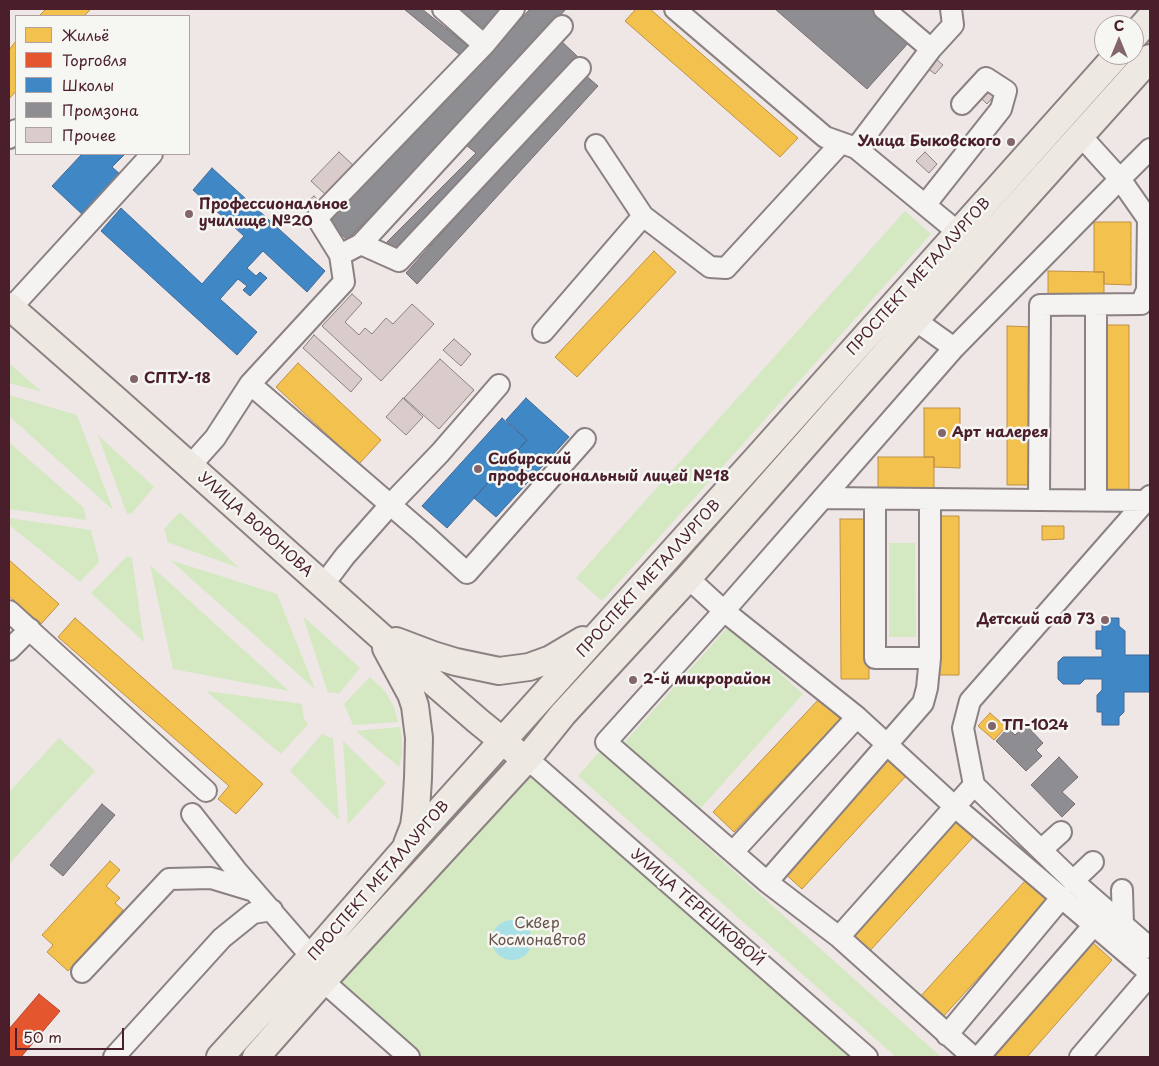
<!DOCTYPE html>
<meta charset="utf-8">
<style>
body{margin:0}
#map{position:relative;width:1159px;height:1066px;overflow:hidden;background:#eee7e6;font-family:"Playpen Sans",sans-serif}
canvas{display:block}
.frame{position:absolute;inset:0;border:10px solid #4a1f2b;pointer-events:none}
.legend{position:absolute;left:15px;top:15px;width:175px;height:140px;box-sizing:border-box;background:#f6f6f2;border:1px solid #b1a0a2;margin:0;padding:6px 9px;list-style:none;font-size:15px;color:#4a1f2b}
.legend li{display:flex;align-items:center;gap:10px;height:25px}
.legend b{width:25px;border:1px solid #b1a0a2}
.north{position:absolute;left:1094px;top:15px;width:50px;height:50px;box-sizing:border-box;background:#f6f6f2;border:1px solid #b1a0a2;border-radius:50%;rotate:0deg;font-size:14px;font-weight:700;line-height:20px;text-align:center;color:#4a1f2b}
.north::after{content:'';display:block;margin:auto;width:18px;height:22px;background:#83656c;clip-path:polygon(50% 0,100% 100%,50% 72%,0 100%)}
.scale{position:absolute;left:15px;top:1028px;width:109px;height:22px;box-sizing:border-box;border:2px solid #4a1f2b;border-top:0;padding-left:6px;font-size:15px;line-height:18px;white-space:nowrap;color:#4a1f2b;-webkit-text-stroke:4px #f6f6f2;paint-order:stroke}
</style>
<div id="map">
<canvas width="1159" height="1066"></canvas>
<div class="frame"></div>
<ul class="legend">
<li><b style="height:14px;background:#f2c14e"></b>Жильё</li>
<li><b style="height:14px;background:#e4572e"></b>Торговля</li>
<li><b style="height:14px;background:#3f88c5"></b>Школы</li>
<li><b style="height:14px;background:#8d8d92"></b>Промзона</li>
<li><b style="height:14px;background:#daccca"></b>Прочее</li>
</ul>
<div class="north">С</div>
<div class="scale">50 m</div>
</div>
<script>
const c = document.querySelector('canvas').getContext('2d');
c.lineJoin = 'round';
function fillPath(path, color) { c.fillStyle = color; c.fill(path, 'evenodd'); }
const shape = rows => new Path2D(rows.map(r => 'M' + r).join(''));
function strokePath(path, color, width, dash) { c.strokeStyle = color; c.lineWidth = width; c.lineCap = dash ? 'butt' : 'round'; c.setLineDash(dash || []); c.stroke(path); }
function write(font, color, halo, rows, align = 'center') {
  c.font = font + ' "Playpen Sans",sans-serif'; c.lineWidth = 5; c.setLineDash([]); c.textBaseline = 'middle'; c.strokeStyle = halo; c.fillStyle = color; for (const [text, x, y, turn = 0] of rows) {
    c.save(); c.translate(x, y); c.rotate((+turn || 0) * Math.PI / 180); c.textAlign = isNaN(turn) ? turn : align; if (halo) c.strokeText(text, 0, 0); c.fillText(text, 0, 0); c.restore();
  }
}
const green = shape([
 [905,211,931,234,602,601,576,578],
 [9,363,42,392,9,383],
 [9,395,77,415,113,510,9,416],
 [98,435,154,487,132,513,127,514],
 [9,442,84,508,86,520,9,509],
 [180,512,239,568,167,542,167,537,164,529],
 [9,518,91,530,99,562,80,582,9,525],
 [889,543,915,543,916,637,889,637],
 [127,556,132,558,144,642,91,593],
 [170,560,277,594,315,689],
 [150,565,289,691,173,669],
 [303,616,360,668,339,694,334,692,328,693],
 [728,627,803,694,699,810,624,743],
 [370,677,384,690,388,696,395,710,398,722,353,725,344,704],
 [206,691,302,704,304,719,308,724,281,754],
 [400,727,402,740,402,755,399,767,356,731],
 [322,734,328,737,333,738,339,820,290,771],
 [59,738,95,771,9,864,9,792],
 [343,741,386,783,348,824],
 [600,751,941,1057,896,1057,578,776],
 [526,760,867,1057,409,1057,323,981]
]);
const water = shape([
 '492 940a20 20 0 1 1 40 0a20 20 0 1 1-40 0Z'
]);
const homes = shape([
 [46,9,91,9,84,16,39,16,46,9],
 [636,9,650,9,798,138,780,157,625,21,636,9],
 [16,41,16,91,9,99,9,50,16,41],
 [1094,222,1131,222,1131,285,1104,284,1104,272,1094,272,1094,222],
 [654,251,676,272,577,377,555,357,654,251],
 [1048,271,1104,272,1104,299,1048,299,1048,271],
 [1102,325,1129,325,1129,491,1102,491,1102,325],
 [1007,326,1034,327,1034,485,1007,485,1007,326],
 [298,363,381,440,359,464,276,387,298,363],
 [924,408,960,408,960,468,934,467,934,457,924,457,924,408],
 [878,457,934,457,934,488,878,488,878,457],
 [934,516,959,516,959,675,934,675,934,516],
 [840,519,868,519,869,679,841,679,840,519],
 [1042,526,1064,526,1064,539,1042,540,1042,526],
 [9,560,59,604,41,624,9,596,9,560],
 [75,618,263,784,236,814,218,799,229,786,58,637,75,618],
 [819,699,840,719,734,832,713,812,819,699],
 [990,713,1006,727,994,740,978,726,990,713],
 [886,757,906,776,802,889,782,871,886,757],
 [954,816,975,835,867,954,847,936,954,816],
 [110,861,120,870,106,886,120,898,115,903,123,910,68,971,47,952,53,945,42,935,110,861],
 [1025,881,1048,901,941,1019,919,998,1025,881],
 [1091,941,1112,960,1027,1057,990,1057,1091,941]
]);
const shops = shape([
 [39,994,60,1011,21,1057,9,1057,9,1029,39,994]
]);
const schools = shape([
 [82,154,125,154,112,167,121,175,84,216,52,186,82,154],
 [212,168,325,271,307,292,263,251,247,268,256,276,260,272,267,278,250,296,243,290,247,286,238,279,220,299,257,332,237,355,101,231,121,208,202,284,244,236,193,190,212,168],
 [526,398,569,437,496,517,474,498,527,440,506,420,526,398],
 [502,418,527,440,447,528,422,506,502,418],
 [1102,618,1119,618,1119,626,1125,631,1125,655,1150,655,1150,692,1124,692,1124,712,1119,717,1119,725,1102,725,1102,712,1097,712,1097,695,1102,690,1102,679,1085,679,1080,684,1063,684,1058,679,1058,662,1063,657,1102,657,1102,649,1096,649,1096,631,1102,631,1102,618]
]);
const industry = shape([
 [404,9,422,9,468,46,460,55,404,9],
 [456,9,500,9,502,11,483,32,456,9],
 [530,9,566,9,477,108,347,240,328,222,458,89,530,9],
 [775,9,873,9,910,41,867,89,775,9],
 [558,38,578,57,488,161,394,252,385,244,476,153,466,145,558,38],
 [584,74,598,86,417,284,406,273,584,74],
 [1026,725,1043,743,1036,750,1042,756,1026,771,996,741,1008,728,1015,735,1026,725],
 [1059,757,1078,777,1062,792,1075,804,1062,817,1031,785,1059,757],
 [102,804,115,815,63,876,50,865,102,804]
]);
const building = shape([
 [935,58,943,65,935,74,927,68,935,58],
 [989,91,994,96,987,104,982,99,989,91],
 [339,152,354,166,326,195,311,181,339,152],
 [925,152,937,164,929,173,916,161,925,152],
 [314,196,320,202,313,209,307,202,314,196],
 [352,294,362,303,345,322,359,335,365,328,372,334,386,318,393,324,412,304,434,324,381,381,322,326,352,294],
 [314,335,362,379,351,392,303,348,314,335],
 [454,339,471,354,461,366,443,350,454,339],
 [440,359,474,390,439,429,404,398,440,359],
 [403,398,423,417,406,435,386,417,403,398]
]);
const minor = shape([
 [443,9,484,45],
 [675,9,825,137,856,148,959,233],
 [884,9,931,49],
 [1081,136,1120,179,1150,149],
 [9,138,16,130],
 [596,145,643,216],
 [856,148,931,49,953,25,951,9],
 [925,205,1001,109,1006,91,986,78,962,104],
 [361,244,399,261,580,68],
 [340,255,361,244,562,26],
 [11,308,152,154],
 [915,320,954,348],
 [543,332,643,216,710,267,726,268,841,143],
 [250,384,423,533,467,573,585,439],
 [190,466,215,438,250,384,344,282,340,255,317,218,484,45,514,9],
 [823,498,1147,501],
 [875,499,875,658,930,658,930,499],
 [1039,500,1040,305,1141,304,1147,290,1150,292],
 [1096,500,1096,305],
 [688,578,724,611,857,717,954,806,1150,973],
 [323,585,345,556,390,505,440,453,499,385],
 [9,611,206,791],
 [9,650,30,629],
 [526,760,538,768,867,1057],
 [974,785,963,728,970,701,1150,496],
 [192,814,236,870,302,946,312,956],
 [1041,850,1061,832],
 [733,852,857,717],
 [1073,881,1093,862],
 [767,882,923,703,927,688,930,658],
 [1122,890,1123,925],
 [839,937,974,785,1073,881,1150,948],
 [82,972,169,879,211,878,254,891],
 [323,981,409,1057],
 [947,1035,1062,897],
 [114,1057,222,938,253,913,272,910],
 [973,1057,839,937,767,882,606,742,724,611,954,348,1120,179,1148,219,1147,290],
 [979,1057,1094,925],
 [1080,1057,1150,975]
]);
const major = shape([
 [1134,36,1150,18],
 [9,306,116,400,379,635,478,721,516,752],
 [396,641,433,655,456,662,499,671,529,667,551,659,583,640],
 [386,648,411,694,415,706,419,738,418,778,416,811,414,826,407,844],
 [220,1057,312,956,405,849,759,456,1117,55],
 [256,1057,323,981,526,760,563,714,688,578,915,320,1150,58]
]);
const markers = [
 [1011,142,5,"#83656c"],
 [189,214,5,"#83656c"],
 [134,379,5,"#83656c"],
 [942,433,5,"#83656c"],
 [478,469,5,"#83656c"],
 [1105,620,5,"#83656c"],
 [633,680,5,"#83656c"],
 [992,726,5,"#83656c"]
];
const poiNames = [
 ["Улица Быковского",1001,142,"right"],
 ["Профессиональное",199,205],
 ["училище №20",199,222],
 ["СПТУ-18",144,379],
 ["Арт налерея",952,433],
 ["Сибирский",488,460],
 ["профессиональный лицей №18",488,477],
 ["Детский сад 73",1095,620,"right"],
 ["2-й микрорайон",643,680],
 ["ТП-1024",1002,726]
];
const streetNames = [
 ["ПРОСПЕКТ МЕТАЛЛУРГОВ",919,277,-48],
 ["УЛИЦА ВОРОНОВА",255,525,42],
 ["ПРОСПЕКТ МЕТАЛЛУРГОВ",649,579,-48],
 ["ПРОСПЕКТ МЕТАЛЛУРГОВ",379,881,-49],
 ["УЛИЦА ТЕРЕШКОВОЙ",697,908,41]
];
const parkNames = [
 ["Сквер",537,924],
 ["Космонавтов",537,941]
];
fillPath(green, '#d4e8c2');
fillPath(water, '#a9e0e5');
fillPath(homes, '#f2c14e');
strokePath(homes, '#c09044', 1);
fillPath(shops, '#e4572e');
strokePath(shops, '#b6462d', 1);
fillPath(schools, '#3f88c5');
strokePath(schools, '#426897', 1);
fillPath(industry, '#8d8d92');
strokePath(industry, '#796c73', 1);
fillPath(building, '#daccca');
strokePath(building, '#8c8182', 1);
strokePath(minor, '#8c8182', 24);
strokePath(major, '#8c8182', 30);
strokePath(minor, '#f4f3f1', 20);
strokePath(major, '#ede9e2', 26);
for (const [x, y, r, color] of markers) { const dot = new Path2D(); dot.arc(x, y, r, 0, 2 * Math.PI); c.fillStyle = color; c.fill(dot); strokePath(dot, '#f6f6f2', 2); }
write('bold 15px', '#4a1f2b', '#f6f6f2', poiNames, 'left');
write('15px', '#4a1f2b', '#f6f6f2', streetNames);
write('15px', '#67524a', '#f6f6f2', parkNames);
</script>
